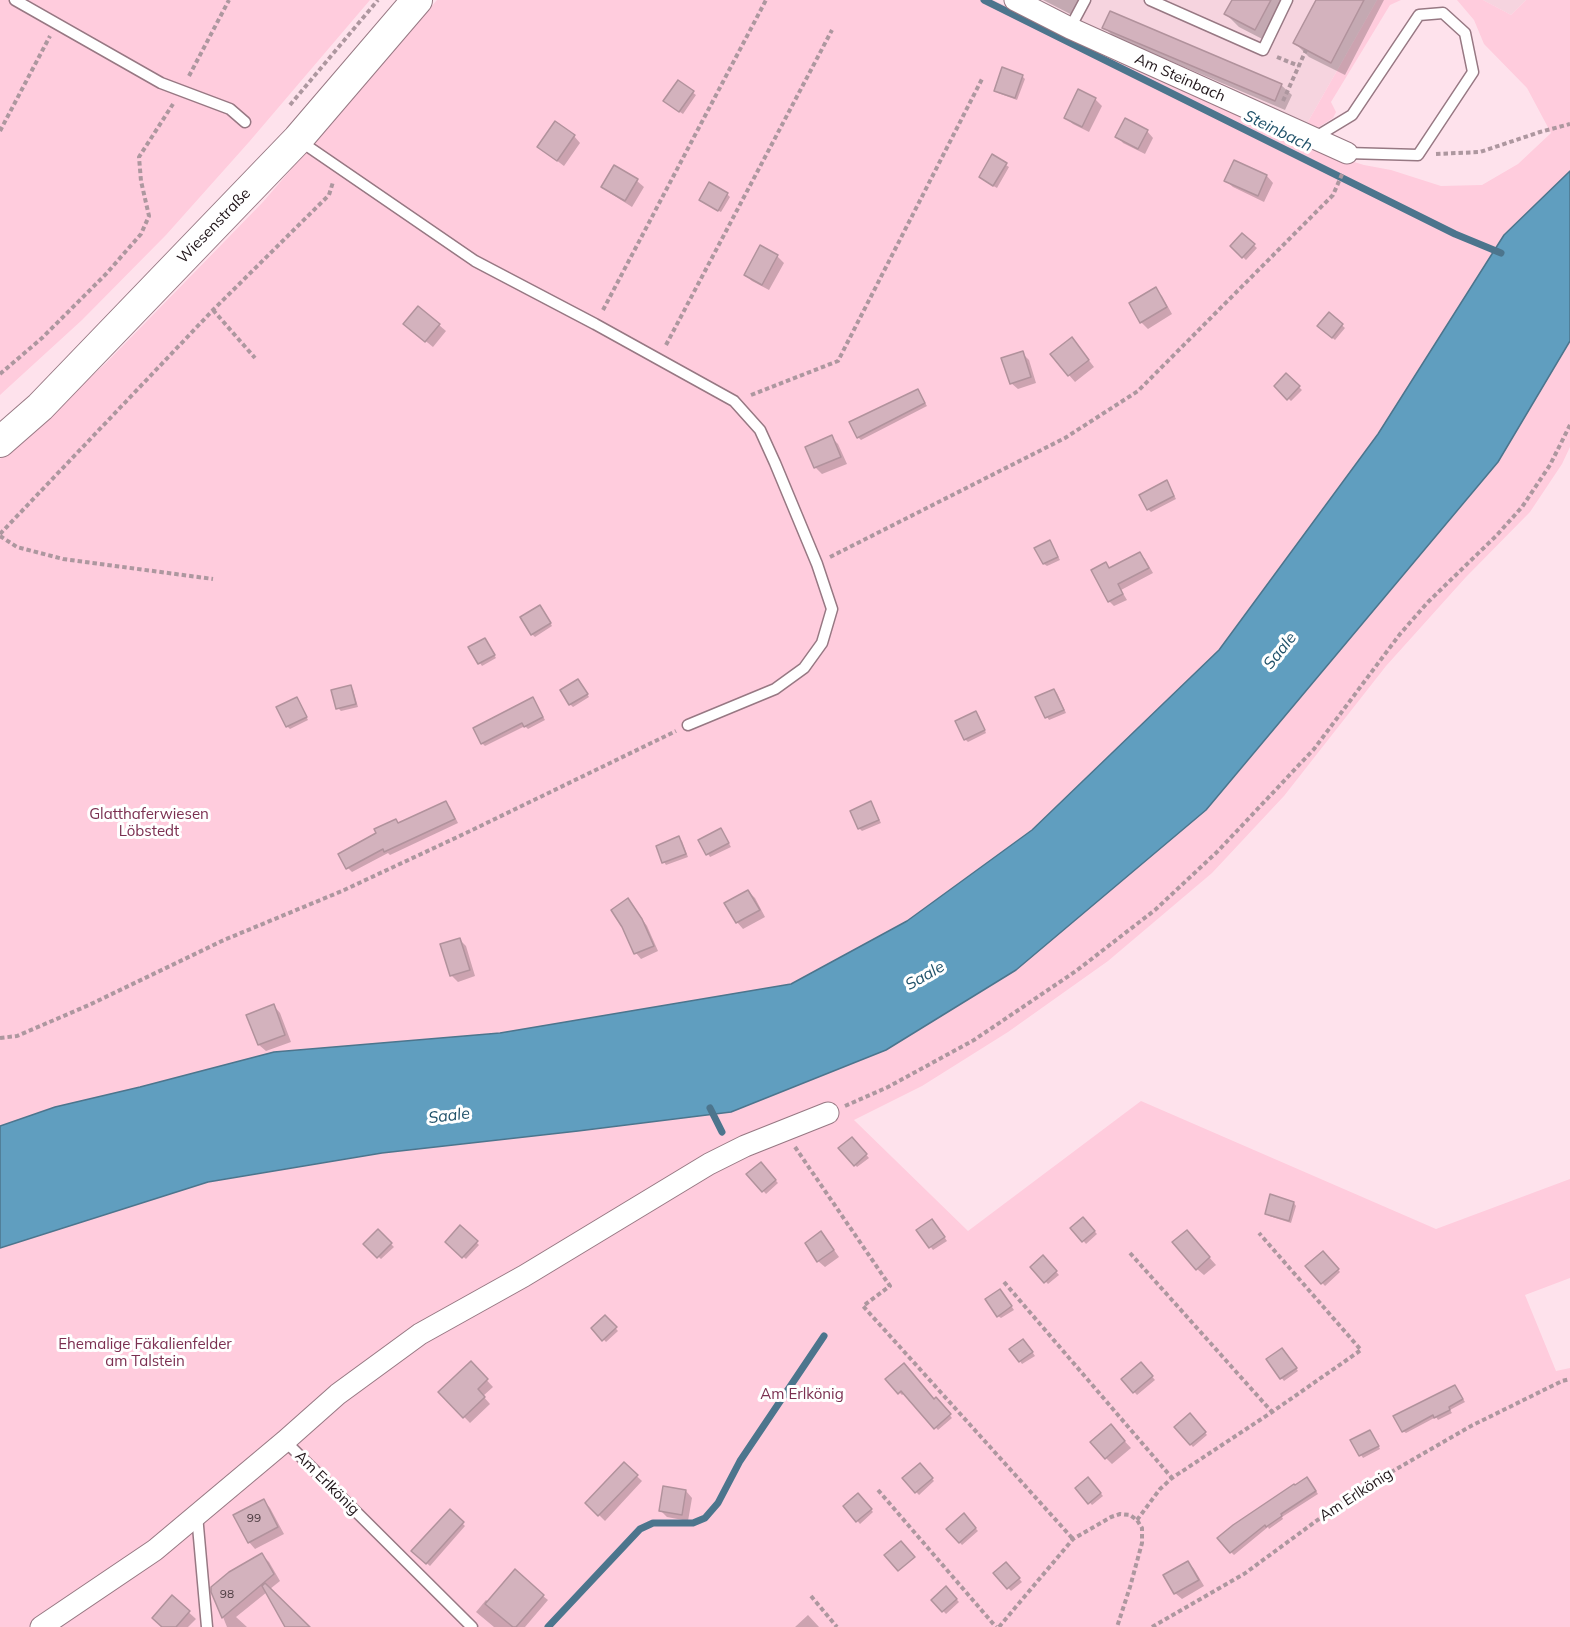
<!DOCTYPE html>
<meta charset="utf-8">
<style>
body{margin:0}
canvas{display:block;background:#fee2ec}
</style>
<canvas width="1570" height="1627"></canvas>
<script>
const c = document.querySelector('canvas').getContext('2d');
c.lineJoin = 'round';
function fillPath(path, color) { c.fillStyle = color; c.fill(path, 'evenodd'); }
const shape = rows => new Path2D(rows.map(r => 'M' + r).join(''));
function strokePath(path, color, width, dash) { c.strokeStyle = color; c.lineWidth = width; c.lineCap = dash ? 'butt' : 'round'; c.setLineDash(dash || []); c.stroke(path); }
function write(font, color, halo, rows, align = 'center') {
  c.font = font + ' Mulish,sans-serif'; c.lineWidth = 6; c.setLineDash([]); c.textBaseline = 'middle'; c.strokeStyle = halo; c.fillStyle = color; for (const [text, x, y, turn = 0] of rows) {
    c.save(); c.translate(x, y); c.rotate((+turn || 0) * Math.PI / 180); c.textAlign = isNaN(turn) ? turn : align; if (halo) c.strokeText(text, 0, 0); c.fillText(text, 0, 0); c.restore();
  }
}
const built = shape([
 [1021,0,1377,0,1305,127],
 [1483,0,1526,0,1511,15]
]);
const green = shape([
 [0,0,370,0,249,142,166,235,82,320,0,395],
 [437,0,993,0,1172,85,1318,151,1364,165,1391,170,1441,186,1482,185,1518,164,1551,133,1527,88,1484,44,1474,20,1457,0,1483,0,1511,15,1526,0,1570,0,1570,171,1504,235,1378,434,1219,650,1031,830,907,921,791,984,500,1033,274,1052,140,1087,55,1107,0,1126,0,459,106,363,263,202],
 [1377,0,1401,0,1390,5,1331,102,1336,112,1333,118,1319,127,1305,127],
 [1570,341,1570,447,1562,464,1530,512,1466,577,1386,666,1284,796,1212,873,1108,961,1008,1032,922,1086,854,1120,968,1231,1141,1101,1436,1229,1570,1179,1570,1278,1525,1295,1556,1371,1570,1368,1570,1627,0,1627,0,1248,208,1182,382,1153,578,1131,731,1112,886,1050,1206,810,1498,462]
]);
const water = shape([
 [1570,171,1570,341,1498,462,1206,810,1016,970,886,1050,731,1112,578,1131,382,1153,208,1182,0,1248,0,1126,55,1107,140,1087,274,1052,500,1033,791,984,907,921,1032,830,1219,650,1378,434,1504,235,1570,171]
]);
const shadow = shape([
 [1043,0,1088,0,1078,18],
 [1234,0,1290,0,1268,42,1239,27,1226,14],
 [1318,0,1384,0,1345,75,1309,57,1295,43],
 [1104,27,1281,85,1292,95,1285,110,1114,37],
 [1022,76,1025,79,1017,100,998,93,995,90],
 [678,82,696,95,683,114,668,104],
 [1079,91,1095,99,1102,106,1089,132,1073,124,1066,118],
 [1147,131,1153,138,1145,154,1123,143,1117,136],
 [574,136,580,143,564,166,539,147],
 [993,157,1009,167,997,188,983,180],
 [1235,162,1267,176,1273,183,1264,202,1233,187,1226,181],
 [614,167,637,181,644,187,632,207,610,193,603,187],
 [727,194,730,197,721,212,704,203],
 [1242,235,1257,248,1246,260,1232,246],
 [777,256,784,263,769,290,752,281,745,275],
 [1155,289,1162,296,1172,314,1148,329,1141,322],
 [1329,314,1345,328,1335,340,1319,326],
 [439,325,446,331,433,347,412,330],
 [1078,346,1094,367,1075,382,1069,375],
 [1022,353,1029,360,1036,383,1018,389,1011,383],
 [1286,375,1302,390,1291,401,1276,386],
 [918,391,927,406,861,440,858,437],
 [831,437,838,444,847,464,822,474,816,468,807,448],
 [1169,485,1176,499,1151,512,1148,509],
 [1052,545,1060,560,1047,566,1044,564],
 [1140,554,1145,559,1153,573,1121,590,1127,600,1114,606,1109,601,1105,564,1111,569],
 [543,610,552,626,535,637,532,634],
 [485,640,496,658,482,666,470,648],
 [581,684,589,697,573,707,570,704],
 [350,687,353,689,358,707,341,711,338,708],
 [1054,690,1057,693,1066,713,1049,720,1047,717],
 [297,699,308,720,290,729,287,726],
 [535,702,545,720,528,729,525,726,485,746,482,743],
 [976,713,979,716,986,733,968,742,965,739],
 [445,802,450,807,458,823,390,855,388,853,352,872,348,868,340,855,378,833,396,821,400,824],
 [870,803,873,806,881,823,862,831,859,828],
 [723,833,731,847,710,857,700,841],
 [679,838,682,841,688,857,666,865,664,862],
 [748,891,755,898,765,917,743,929,737,922],
 [633,906,647,926,658,951,641,959,636,953,623,926],
 [460,940,466,946,475,976,458,982,451,975],
 [274,1006,280,1013,291,1042,266,1051,259,1045],
 [852,1139,869,1158,857,1167,840,1148],
 [760,1164,778,1183,766,1194,749,1174],
 [1294,1203,1296,1206,1291,1223,1269,1216,1266,1213],
 [1083,1219,1097,1234,1086,1244,1073,1228],
 [935,1223,947,1241,933,1250,918,1230],
 [460,1227,479,1245,466,1259,447,1242],
 [378,1231,394,1247,381,1259,365,1244],
 [821,1233,827,1240,839,1257,825,1267,818,1261],
 [1193,1239,1216,1265,1204,1275,1197,1269],
 [1323,1253,1340,1272,1325,1286,1308,1267],
 [1043,1257,1059,1275,1048,1284,1032,1267],
 [1003,1294,1014,1310,1001,1318,998,1316],
 [605,1317,618,1331,606,1342,593,1328],
 [1026,1343,1035,1356,1022,1364,1020,1361],
 [1285,1353,1298,1371,1284,1381,1268,1360],
 [471,1363,493,1387,483,1396,490,1404,470,1423,440,1392],
 [1141,1364,1155,1380,1137,1395,1123,1380],
 [887,1380,934,1401,936,1399,952,1418,938,1430,905,1393,902,1395],
 [1455,1387,1465,1402,1450,1410,1452,1413,1438,1420,1436,1417,1406,1433,1403,1431],
 [1190,1415,1207,1435,1193,1447,1176,1427],
 [1117,1433,1131,1448,1112,1464,1106,1458],
 [1373,1435,1380,1449,1363,1458,1352,1441],
 [625,1465,642,1481,605,1521,587,1503],
 [920,1465,934,1481,919,1495,904,1479],
 [1088,1479,1103,1496,1092,1505,1077,1488],
 [1310,1482,1318,1494,1282,1517,1283,1519,1269,1529,1268,1527,1234,1555,1231,1552],
 [686,1491,692,1498,688,1521,667,1517,661,1511],
 [858,1495,873,1512,860,1524,845,1506],
 [264,1501,270,1508,284,1534,255,1549,249,1542],
 [450,1511,465,1526,430,1566,413,1551],
 [963,1515,978,1531,962,1545,948,1529],
 [262,1555,269,1562,280,1581,270,1589,308,1627,286,1627,267,1592,236,1617,247,1627,227,1627,213,1592],
 [1188,1562,1194,1569,1204,1586,1182,1599,1175,1593],
 [1006,1564,1022,1582,1011,1591,995,1573],
 [946,1588,959,1602,946,1614,933,1600],
 [543,1596,548,1600,525,1627,494,1627,476,1612,486,1600,489,1602],
 [172,1597,196,1619,188,1627,164,1627],
 [808,1615,819,1627,795,1627]
]);
const stream = shape([
 [984,0,1455,234,1501,253],
 [710,1108,722,1132],
 [548,1627,640,1529,653,1523,693,1523,705,1518,718,1503,740,1461,824,1336]
]);
const building = shape([
 [1232,0,1271,0,1255,30,1224,14,1232,0],
 [1316,0,1364,0,1331,63,1293,43,1316,0],
 [1110,11,1282,84,1275,101,1102,28,1110,11],
 [1002,67,1023,75,1015,98,994,91,1002,67],
 [678,80,694,91,679,112,663,101,678,80],
 [1078,89,1096,98,1082,127,1064,118,1078,89],
 [1125,118,1148,130,1138,149,1115,137,1125,118],
 [555,121,575,135,557,161,537,147,555,121],
 [992,154,1007,163,993,186,979,177,992,154],
 [1234,160,1267,175,1258,196,1224,181,1234,160],
 [614,165,638,179,625,201,601,187,614,165],
 [709,182,728,193,718,211,699,200,709,182],
 [1242,233,1255,244,1242,258,1230,246,1242,233],
 [760,245,778,255,762,285,744,275,760,245],
 [1156,287,1167,307,1140,323,1129,303,1156,287],
 [418,306,440,324,425,342,403,324,418,306],
 [1329,312,1343,324,1332,338,1317,326,1329,312],
 [1072,337,1089,360,1068,376,1050,354,1072,337],
 [1023,351,1031,377,1010,384,1001,358,1023,351],
 [1286,373,1300,386,1287,400,1274,386,1286,373],
 [918,389,925,403,857,438,849,422,918,389],
 [832,435,841,457,814,468,805,447,832,435],
 [1167,480,1174,496,1147,510,1139,495,1167,480],
 [1050,540,1058,557,1043,564,1034,548,1050,540],
 [1140,552,1149,568,1118,584,1123,594,1108,602,1091,570,1106,562,1109,568,1140,552],
 [540,605,551,623,531,635,520,617,540,605],
 [485,638,495,655,478,664,468,647,485,638],
 [578,679,588,694,569,705,560,690,578,679],
 [351,685,356,704,336,709,331,690,351,685],
 [1054,689,1064,710,1045,718,1035,697,1054,689],
 [297,697,307,717,286,727,276,707,297,697],
 [533,697,543,717,524,727,522,723,481,744,473,728,533,697],
 [976,711,985,730,964,740,955,721,976,711],
 [446,801,455,819,384,852,383,849,346,869,338,854,376,833,374,829,396,819,398,823,446,801],
 [871,801,879,820,858,829,850,811,871,801],
 [721,828,729,843,706,855,698,840,721,828],
 [679,836,686,854,662,863,656,846,679,836],
 [748,890,760,910,736,923,724,903,748,890],
 [628,898,642,919,654,946,634,954,622,927,611,910,628,898],
 [460,938,470,970,450,976,440,944,460,938],
 [274,1004,285,1035,258,1045,246,1015,274,1004],
 [852,1137,867,1154,854,1166,838,1148,852,1137],
 [761,1162,776,1180,762,1192,746,1174,761,1162],
 [1270,1194,1294,1202,1289,1221,1265,1214,1270,1194],
 [1083,1217,1095,1231,1082,1242,1070,1228,1083,1217],
 [932,1219,945,1237,929,1248,916,1230,932,1219],
 [460,1225,478,1241,462,1258,445,1242,460,1225],
 [378,1229,392,1243,377,1258,363,1244,378,1229],
 [1187,1230,1210,1257,1196,1270,1172,1242,1187,1230],
 [821,1231,834,1250,817,1262,805,1243,821,1231],
 [1323,1251,1339,1269,1321,1284,1305,1266,1323,1251],
 [1043,1255,1057,1271,1044,1283,1030,1267,1043,1255],
 [1000,1289,1012,1306,997,1317,985,1299,1000,1289],
 [605,1315,617,1327,602,1341,591,1328,605,1315],
 [1023,1339,1033,1352,1019,1362,1009,1349,1023,1339],
 [1282,1348,1297,1368,1280,1379,1266,1359,1282,1348],
 [471,1361,488,1379,478,1389,485,1397,463,1418,438,1392,471,1361],
 [1141,1362,1153,1376,1133,1393,1121,1379,1141,1362],
 [904,1363,934,1399,936,1397,951,1414,934,1429,901,1391,898,1394,885,1379,904,1363],
 [1455,1385,1463,1399,1449,1407,1450,1410,1434,1418,1433,1415,1402,1432,1393,1416,1455,1385],
 [1190,1413,1206,1432,1190,1445,1174,1427,1190,1413],
 [1111,1424,1125,1441,1105,1459,1090,1442,1111,1424],
 [1370,1430,1379,1446,1359,1456,1350,1440,1370,1430],
 [624,1462,638,1475,598,1516,585,1503,624,1462],
 [920,1463,933,1478,915,1493,902,1478,920,1463],
 [1088,1477,1101,1493,1088,1504,1075,1488,1088,1477],
 [1307,1477,1316,1491,1281,1514,1282,1516,1266,1527,1265,1525,1230,1553,1217,1538,1233,1525,1294,1484,1295,1485,1307,1477],
 [663,1486,686,1490,682,1515,659,1511,663,1486],
 [858,1493,872,1509,856,1522,843,1506,858,1493],
 [264,1499,278,1527,248,1543,233,1515,264,1499],
 [450,1509,464,1522,426,1564,411,1551,450,1509],
 [964,1513,976,1528,959,1543,946,1529,964,1513],
 [901,1541,915,1557,898,1571,884,1555,901,1541],
 [262,1553,274,1574,222,1618,211,1592,211,1587,229,1572,262,1553],
 [1188,1561,1199,1580,1174,1594,1163,1575,1188,1561],
 [1006,1562,1020,1578,1007,1589,993,1573,1006,1562],
 [515,1569,544,1595,516,1627,513,1627,485,1604,515,1569],
 [265,1583,310,1627,285,1627,262,1586,265,1583],
 [946,1586,957,1599,942,1612,931,1600,946,1586],
 [172,1595,190,1611,176,1627,162,1627,152,1618,172,1595]
]);
const path = shape([
 [1277,57,1299,66],
 [189,76,229,0],
 [1283,101,1306,50],
 [290,105,378,0],
 [0,131,50,36],
 [1436,154,1480,152,1540,132,1570,124],
 [213,310,255,358],
 [603,310,766,0],
 [666,345,832,30],
 [0,374,42,338,106,274,141,234,149,216,141,181,139,157,173,104],
 [751,395,838,361,982,79],
 [0,534,213,310,329,195,333,182],
 [0,536,17,547,63,559,213,579],
 [830,557,1065,438,1138,391,1333,195,1343,172],
 [0,1038,17,1036,89,1005,224,940,342,891,466,833,676,731],
 [845,1106,888,1087,974,1040,1076,971,1155,910,1218,851,1314,749,1400,634,1428,602,1496,536,1522,507,1550,465,1570,425],
 [795,1147,890,1286,863,1306,1073,1539],
 [1130,1253,1272,1412],
 [1004,1282,1172,1478],
 [878,1490,996,1627],
 [1137,1520,1160,1489,1172,1478,1272,1412,1361,1350,1259,1233],
 [811,1596,837,1627],
 [999,1627,1073,1539,1111,1517,1120,1514,1130,1515,1137,1520,1142,1528,1142,1543,1130,1587,1117,1627],
 [1152,1627,1244,1574,1353,1494,1471,1426,1562,1381,1570,1379]
]);
const lane = shape([
 [15,0,161,83,230,109,245,122],
 [1150,0,1263,50,1287,0],
 [1070,28,1085,0],
 [1314,138,1352,115,1419,15,1443,13,1465,33,1473,72,1418,155,1347,153],
 [300,141,475,261,595,324,734,401,760,430,775,463,817,564,832,609,822,643,804,668,775,689,688,725],
 [285,1441,472,1627],
 [197,1515,207,1627]
]);
const street = shape([
 [1015,0,1070,28,1347,153],
 [41,1627,155,1550,285,1441,338,1394,420,1334,524,1276,709,1164,745,1146,828,1113]
]);
const secondary = shape([
 [0,442,40,407,298,139,417,0]
]);
const numberNames = [
 ["99",254,1518],
 ["98",227,1594]
];
const streetNames = [
 ["Am Steinbach",1180,78,24],
 ["Wiesenstraße",214,226,-46],
 ["Am Erlkönig",327,1483,45],
 ["Am Erlkönig",1356,1495,-33]
];
const parkNames = [
 ["Glatthaferwiesen",149,814],
 ["Löbstedt",149,831],
 ["Ehemalige Fäkalienfelder",145,1344],
 ["am Talstein",145,1361],
 ["Am Erlkönig",802,1394]
];
const waterNames = [
 ["Steinbach",1278,131,26],
 ["Saale",1280,651,-51],
 ["Saale",925,976,-30],
 ["Saale",449,1116,-7]
];
fillPath(built, '#f6d4df');
fillPath(green, '#fcd');
fillPath(water, '#609ebf');
strokePath(water, '#4c758d', 1.5);
fillPath(shadow, '#0003');
strokePath(stream, '#4c758d', 7);
fillPath(building, '#d3b2bd');
strokePath(building, '#b1929c', 1.5);
strokePath(lane, '#977883', 13);
strokePath(street, '#977883', 23);
strokePath(secondary, '#977883', 32);
strokePath(path, '#ad979f', 4, [4.5, 3]);
strokePath(lane, '#fff', 10);
strokePath(street, '#fff', 21);
strokePath(secondary, '#fff', 30);
write('12px', '#4c3c41', null, numberNames);
write('15px', '#1f1418', '#fff', streetNames);
write('15px', '#7b2f50', '#fff', parkNames);
write('italic 16px', '#20526a', '#fff', waterNames);
</script>
